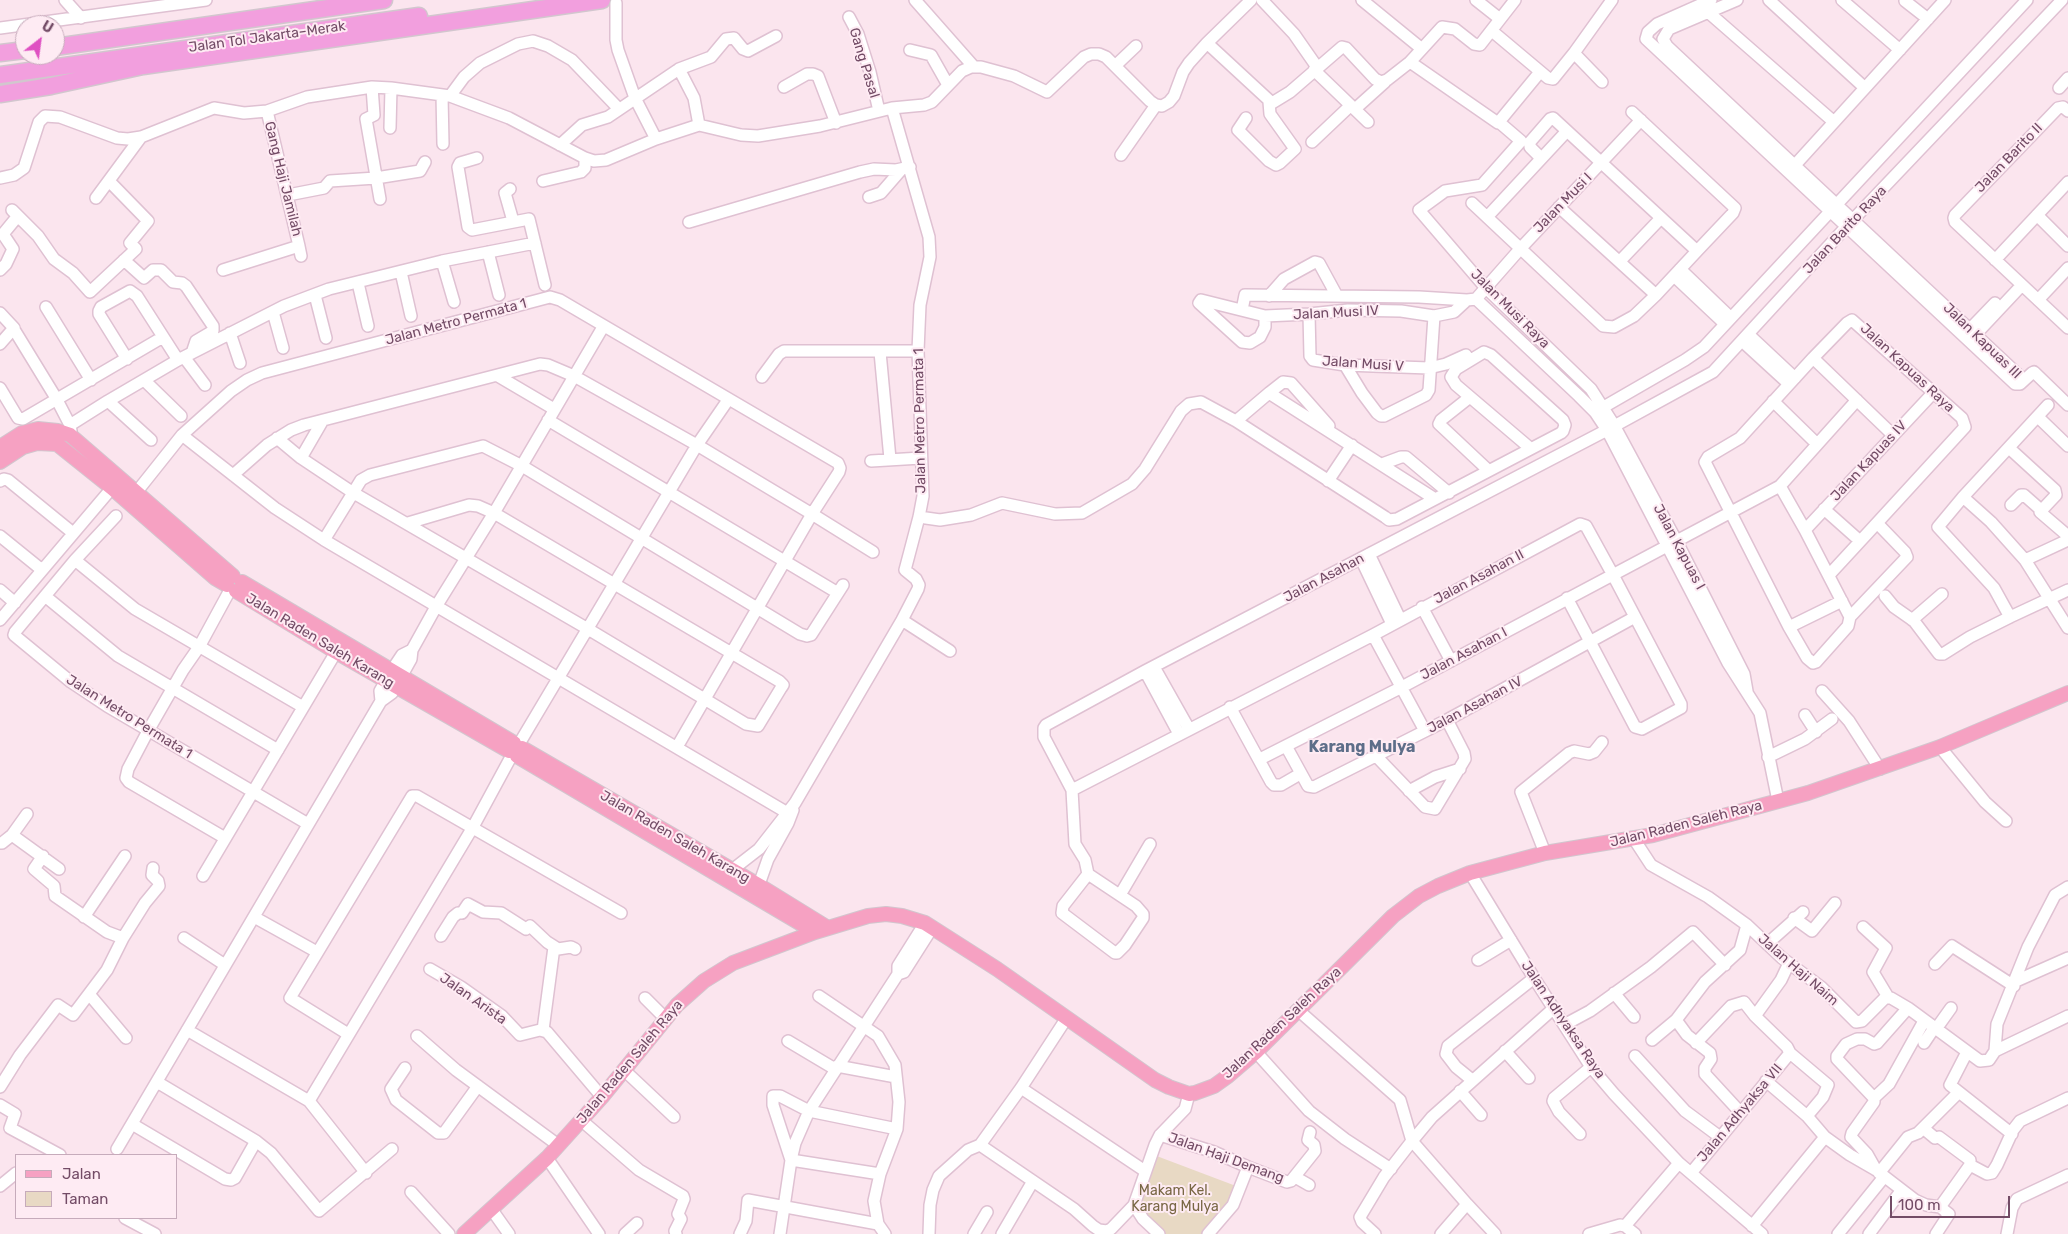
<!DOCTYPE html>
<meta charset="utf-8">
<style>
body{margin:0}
#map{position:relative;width:2068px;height:1234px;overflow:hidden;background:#fbe5ee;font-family:Rubik,sans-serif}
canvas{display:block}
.legend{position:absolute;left:15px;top:1154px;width:162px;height:65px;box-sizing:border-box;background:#feebf3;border:1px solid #c6abbb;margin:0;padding:6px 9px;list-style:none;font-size:15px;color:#734c66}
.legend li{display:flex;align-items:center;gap:10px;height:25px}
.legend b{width:25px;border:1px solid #c6abbb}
.north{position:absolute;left:15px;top:15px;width:50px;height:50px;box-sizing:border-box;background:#feebf3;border:1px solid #c6abbb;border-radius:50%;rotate:30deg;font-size:14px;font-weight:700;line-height:20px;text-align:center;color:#734c66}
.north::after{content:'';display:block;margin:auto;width:18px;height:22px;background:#df51c2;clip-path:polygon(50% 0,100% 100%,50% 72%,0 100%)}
.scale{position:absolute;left:1890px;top:1196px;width:120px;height:22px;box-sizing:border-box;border:2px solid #734c66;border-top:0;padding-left:6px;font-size:15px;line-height:18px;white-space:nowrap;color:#734c66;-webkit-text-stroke:4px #feebf3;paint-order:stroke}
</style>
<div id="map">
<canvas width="2068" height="1234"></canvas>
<ul class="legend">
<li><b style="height:6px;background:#f6a1c2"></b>Jalan</li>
<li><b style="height:14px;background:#e8d9c4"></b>Taman</li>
</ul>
<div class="north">U</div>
<div class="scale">100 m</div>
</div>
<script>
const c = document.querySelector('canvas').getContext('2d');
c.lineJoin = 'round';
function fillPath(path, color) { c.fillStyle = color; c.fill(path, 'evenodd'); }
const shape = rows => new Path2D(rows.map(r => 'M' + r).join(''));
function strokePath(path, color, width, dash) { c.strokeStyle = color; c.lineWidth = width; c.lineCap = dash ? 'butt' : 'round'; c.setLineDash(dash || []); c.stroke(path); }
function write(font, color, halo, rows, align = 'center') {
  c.font = font + ' Rubik,sans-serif'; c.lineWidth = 4; c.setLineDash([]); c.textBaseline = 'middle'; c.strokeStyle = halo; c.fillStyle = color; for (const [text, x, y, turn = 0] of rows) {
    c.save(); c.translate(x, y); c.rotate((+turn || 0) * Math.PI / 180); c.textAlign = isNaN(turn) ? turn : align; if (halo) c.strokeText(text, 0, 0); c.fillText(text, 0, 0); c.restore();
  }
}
const green = shape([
 [1154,1155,1236,1186,1231,1204,1205,1234,1161,1234,1135,1204]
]);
const minor = shape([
 [65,0,81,18],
 [915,0,974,67],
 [1262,0,1294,34,1317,67],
 [1362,0,1422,49],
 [1476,0,1500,19],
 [1711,0,1657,24,1648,32,1646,39,2015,384,2020,384,2032,373,2034,372,2068,405],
 [1737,0,1669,29,1663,39,1667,46,2024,380],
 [1769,0,1865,88],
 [1842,0,1900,50],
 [1905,1,1928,19],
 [1705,7,1708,12,1834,122],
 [849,17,858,34,870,72,879,111],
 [0,28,206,0],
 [1492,31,1548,78,1553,79,1574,53,1612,0],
 [1207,43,1272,103,1290,92,1342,47,1346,48,1375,79,1381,82,1387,80,1410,62,1442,27,1455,29,1474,44,1480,45,1515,0],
 [910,50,931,55,948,85],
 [1574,53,1602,82],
 [1410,62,1498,123,1540,72],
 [1116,65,1136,46],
 [1314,70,1368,122],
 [372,87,374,115,366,119,380,199],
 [784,87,807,74,813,74,818,76,836,123],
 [2059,88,2068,78],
 [442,95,443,144],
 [450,96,464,77,480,63,518,44,533,41,548,46,572,60,619,109],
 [892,108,924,105,932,102,962,71,971,67,981,67,1014,76,1047,92,1084,57,1091,54,1099,54,1106,57,1150,101,1156,105,1162,106,1169,102,1174,96,1183,72,1189,63,1207,43,1251,0],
 [1355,109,1385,82],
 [267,111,299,246],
 [2068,111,2063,107,2058,108,1955,215,1954,218,1955,222,2068,328],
 [1246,118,1238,130,1269,161,1276,165,1280,163,1295,149,1270,114,1269,102],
 [1500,123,1521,141,1482,185,1445,191,1419,210,1485,287,1591,389,1614,425,1676,540,1744,674,1747,691],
 [699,125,694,98,679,69,711,57,726,39,734,38,743,49,748,51,776,36],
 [390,128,391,88],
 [656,139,699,125,741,135,758,136,820,126,892,108,929,237,930,257,920,305,918,351,923,496,919,517,905,570,916,579,919,585,918,589,902,620,795,803,759,849,732,870,729,876],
 [1312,142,1350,106],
 [560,145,582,125,608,117,679,69],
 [1121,155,1156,105],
 [477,158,460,163,458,167,468,227,472,230,529,219,545,285],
 [1541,158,1530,147,1530,142,1550,119,1553,118,1697,251,1733,213,1735,208,1632,112],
 [1795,165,1945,0],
 [0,178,14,175,24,168,39,122,45,116,60,117,117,138,128,139,141,137,214,108,244,113,267,111,307,97,372,87,391,88,450,96,509,118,585,158,594,161,606,160,656,139,635,98,618,50,616,40,616,3],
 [543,181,581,172,585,168,585,158],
 [510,189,505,193,513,221],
 [288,195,324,188,330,181,376,178,420,171,425,162],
 [869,197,881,193,901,170],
 [96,198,141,137],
 [1472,203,1603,326,1614,327,1634,316,1656,295,1559,207],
 [12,210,38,236,54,259,73,273,90,292,136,249,130,243,148,221,109,181],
 [2037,215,2068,246],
 [1487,217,1567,131],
 [689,222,860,172,874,169,896,170,910,167],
 [488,252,499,295],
 [124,260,144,278,153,270,161,270,173,282,182,283,186,286,213,326,213,331,196,341,192,353],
 [1995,260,2068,182],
 [442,261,454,302],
 [1620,261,1661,218],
 [1680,269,1731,318],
 [0,270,6,264,13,249,3,234,17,217],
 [223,270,299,246,301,256],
 [401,272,411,316],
 [1674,276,1725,324],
 [358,283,368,326],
 [315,295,326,338],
 [1656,295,1697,251],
 [1269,296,1284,279,1315,262,1319,263,1337,296],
 [1476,299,1579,396,1595,412,1607,430,1728,663,1760,713,1778,801],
 [2038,300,2068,268],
 [46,307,91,380],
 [1242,310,1245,295,1419,297,1467,300],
 [273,312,283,348],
 [0,313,14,328,0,344],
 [1309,314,1310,356,1313,360,1345,365,1429,368,1446,364,1466,355],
 [1265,316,1265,327,1260,337,1250,343,1242,342,1199,303,1201,300,1265,316,1309,314,1348,310,1401,311,1434,316,1454,312,1467,300,1476,299,1520,249,1641,120],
 [1852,320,1962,418,1965,427,1877,523,1905,552,1907,557,1850,617,1848,626,1816,662,1813,663,1807,658,1789,627,1705,462,1708,457,1740,438,1813,358,1847,323,1852,320],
 [1970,329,1995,303],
 [15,331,56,398,70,425,71,431],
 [230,333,240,363],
 [1748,334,1795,378],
 [1976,334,2022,285],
 [1742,341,1789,384],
 [880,352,890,459],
 [184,357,205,385],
 [1813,358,1893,435],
 [127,359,99,314,99,311,101,307,130,291,137,296,178,360],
 [1345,365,1362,393,1377,413,1381,416,1384,416,1426,395,1429,390,1434,316],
 [498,376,554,409],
 [762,377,779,354,784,351,918,351],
 [144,380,181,416],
 [0,388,18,418,23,419,163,337],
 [1269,393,1283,382,1291,383,1329,426],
 [1470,397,1441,420,1439,424,1488,470],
 [108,401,151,440],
 [1773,401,1817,444],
 [1595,412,1685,360,1704,347,2027,0],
 [2038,417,2068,446],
 [548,420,838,593],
 [1236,421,1269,393,1435,499],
 [70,425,108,401,178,360,284,306,329,289,442,261,535,243],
 [182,435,275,508,324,540,791,815],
 [277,438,301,458,352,492,588,629,746,724,758,726,781,688,783,685,779,681,494,513,478,506,469,505,408,523],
 [2009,448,2055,490,2056,495,2040,512,2068,536],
 [301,458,323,420],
 [871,461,921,458],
 [1382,464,1401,457,1406,457,1449,493],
 [233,475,267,445,291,430,304,425,540,364,548,365,574,376,697,445,812,514,677,747],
 [0,481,4,479,8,480,73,533],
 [1328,481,1352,445],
 [1780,486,1805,530,1850,617],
 [1963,497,1991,522,2025,560,2068,628],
 [131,499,182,435,231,391,247,380,262,373,550,297,560,300,838,463,840,468,839,472,812,514,873,552],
 [2011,505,2021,495,2024,495,2041,510],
 [1824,509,1860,541],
 [116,516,75,560,15,632,14,635,71,682,107,706,308,824],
 [919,517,940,520,971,515,1002,503,1055,514,1082,513,1132,484,1145,469,1181,411,1189,404,1201,402,1236,421,1385,517,1389,520,1397,519,1561,433,1563,431,1565,425,1563,420,1491,355,1484,352,1456,369,1451,377,1456,385,1530,448],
 [1805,530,1933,393],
 [0,536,42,570],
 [324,540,361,480,370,475,483,446,522,466,800,634,807,636,811,635,843,585],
 [1369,554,1400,619],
 [1361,559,1392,624],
 [75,560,135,609,303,707],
 [2025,560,2068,540],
 [1829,575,1877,523],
 [0,590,15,603],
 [45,596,118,656,278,750],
 [1885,596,1894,607,1914,621,1939,654,1943,654,1970,637,2010,617,2068,590],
 [1422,607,1451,661],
 [2010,617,1994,588,1938,527,1963,497,2048,405],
 [0,620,117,482],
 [902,620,950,651],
 [1912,620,1942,594],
 [1789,627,1842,601],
 [1373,635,1425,731],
 [1154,667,1189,729],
 [1145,671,1179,734],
 [1822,691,1849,721,1880,769],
 [381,701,380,691,392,670,402,655,412,650],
 [1230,707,1271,782,1274,785,1281,785,1300,774],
 [1805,715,1816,732],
 [519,744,697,445,728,400],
 [1286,746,1308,786,1314,787,1447,720,1635,617],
 [1940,747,1985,802,2006,821],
 [1377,757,1425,807,1435,809,1465,759,1464,753,1447,720],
 [1768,757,1805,739,1832,719],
 [1260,759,1400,688,1780,486,1857,400],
 [1072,790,1373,635,1580,524,1586,526,1613,575,1681,704,1681,708,1642,729,1635,727,1567,598],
 [1409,791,1435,777,1460,769],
 [12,835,59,869],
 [225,838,129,782,126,778,128,769,148,731,183,670,199,647,230,590],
 [1634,839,1651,865,1708,897,1747,925,1782,958,1821,987,1856,1022,1862,1021,1885,998,1891,998,1908,1008,1980,1061,1989,1060,1995,1051,2068,1016],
 [0,843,2,843,12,835,27,814],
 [1545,853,1521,792,1569,753,1574,751,1589,754,1594,752,1602,742],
 [43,856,34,869,54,886,55,896,107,932,123,938],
 [1470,873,1534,978,1591,1067,1614,1094,1679,1163,1762,1234],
 [1088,874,1063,906,1062,913,1115,953,1117,953,1125,945,1143,918,1143,914,1136,906,1088,874,1085,860,1075,844,1072,790,1044,737,1044,728,1046,725,1145,671,1607,430,1713,372,1847,226,2062,0],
 [203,876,336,652],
 [756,893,768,859,788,823,793,810],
 [1120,895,1150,844],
 [84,917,125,856],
 [254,917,317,952],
 [1794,918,1812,931,1835,903],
 [1863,927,1886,948,1873,972,1888,997],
 [441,936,453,917,458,913,462,913,468,904,483,912,501,913,526,929,530,926,547,942,558,949,571,947,575,949],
 [184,938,225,965],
 [1767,944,1803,912],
 [1478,960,1511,940],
 [1935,964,1952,946,2014,986],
 [430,969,461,987,502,1016,520,1035,540,1030,547,1032,602,1097],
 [898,974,898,966,925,923],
 [2016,981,2068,958],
 [1614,993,1634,1017],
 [89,994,126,1038],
 [819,996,878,1036,895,1065,899,1102,897,1129,880,1174,874,1201,878,1224,885,1234],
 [645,998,666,1019],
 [1298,1010,1400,1100,1412,1141,1384,1177,1360,1217,1362,1222,1375,1234],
 [1755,1016,1781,980,1789,963],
 [1676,1020,1687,1035,1710,1053,1711,1059,1705,1068,1705,1074,1740,1112],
 [1564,1025,1590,1011,1651,967,1693,932,1725,965],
 [1936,1029,1951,1008],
 [187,1030,309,1101,366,1173],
 [543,1030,554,947],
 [348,1034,290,998,412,796,417,796,621,913],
 [417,1036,456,1070,558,1145],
 [1652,1040,1676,1020,1705,982,1740,950,1747,925],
 [788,1041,835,1069],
 [1696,1043,1731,1006,1744,1002,1755,1016,1787,1047,1790,1053,1828,1085,1823,1097,1807,1116],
 [1924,1043,1934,1028],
 [1505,1051,1529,1078],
 [1995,1051,1997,1024,2028,947,2055,895,2068,887],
 [1256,1052,1309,1111,1345,1139,1391,1169],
 [1967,1052,1950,1085,2012,1134],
 [1635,1056,1685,1111,1720,1137],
 [837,1066,896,1077],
 [405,1068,391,1089,396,1100,438,1133,444,1133,478,1086],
 [624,1070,674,1117],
 [1472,1080,1456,1067,1446,1054,1448,1046,1534,978],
 [1766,1081,1807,1116,1825,1137,1850,1155,1876,1170,1915,1200,1926,1205,1940,1207,1949,1214,1936,1234],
 [157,1082,256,1141,271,1153,319,1211,392,1149],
 [0,1087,20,1055,58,1005,73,1015,107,970,123,938,145,903,159,886,158,881,152,875,153,868],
 [1021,1088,1145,1171],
 [1460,1091,1481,1115],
 [1874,1098,1889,1084,1924,1021],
 [309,1101,473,827,512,755],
 [0,1105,15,1114,10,1128,60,1155],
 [581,1120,639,1170,683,1196,684,1199,678,1214,681,1219,675,1231,676,1234],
 [132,1124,225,1179,231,1180,235,1178,256,1141],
 [1923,1128,1935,1138,1939,1137,1970,1160,1970,1165],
 [1580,1134,1559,1112,1553,1101,1554,1098,1591,1067],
 [1160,1135,1214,1152,1248,1167,1287,1182,1291,1181,1315,1151,1314,1145,1308,1140,1310,1132],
 [980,1145,1074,1209,1093,1226,1099,1230,1107,1231,1111,1229,1134,1205,1155,1145,1160,1135,1185,1109,1189,1094],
 [117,1149,381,701,392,693,411,659,412,650,437,605,494,513,603,327],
 [547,1158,599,1234],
 [1876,1170,1867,1154,1851,1137,1852,1133,1874,1102,1874,1098,1837,1059,1837,1056,1846,1044,1857,1039,1865,1039,1874,1044,1877,1043,1908,1008],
 [1691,1173,1790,1053],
 [1879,1173,1908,1137,1918,1133,1958,1093],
 [880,1174,791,1160,773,1105,773,1096,780,1096,809,1111,897,1129],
 [1295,1177,1309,1185],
 [0,1186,16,1173],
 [411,1192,449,1234],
 [1467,1204,1495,1234],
 [1134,1205,1143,1219,1159,1234],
 [1940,1207,1970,1165,1987,1174,1992,1173,1997,1165,2013,1130,2020,1121,2068,1098],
 [492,1210,509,1234],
 [125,1218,155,1234],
 [1752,1226,1825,1137],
 [625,1234,637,1223],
 [740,1234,746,1221,748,1200,878,1224],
 [780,1234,791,1160,795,1143,809,1111,898,974,904,972,932,928],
 [929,1234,930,1205,933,1190,939,1176,968,1150,980,1145,1021,1088,1066,1019],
 [974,1234,987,1212],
 [1002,1234,1033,1181],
 [1208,1234,1233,1205,1248,1167],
 [1441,1234,1467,1204,1412,1141,1432,1117,1553,1009],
 [1589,1234,1620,1225,1625,1226],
 [1635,1234,1625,1226,1679,1163],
 [1838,1234,1884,1177],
 [1869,1234,1901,1191],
 [2007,1234,2012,1208,2017,1199,2068,1175]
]);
const major = shape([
 [0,447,22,433,38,429,58,431,70,435,233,576],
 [0,462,23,447,37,443,57,444,112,488,215,578,227,585],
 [242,582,514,743],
 [236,591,336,652,509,751],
 [522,748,760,886,828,928],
 [517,756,815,932],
 [464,1234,547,1158,602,1097,677,1005,704,981,733,963,815,932,868,916,886,914,902,916,925,923,997,969,1155,1080,1169,1087,1189,1094,1195,1093,1214,1086,1228,1076,1256,1052,1393,916,1419,896,1438,886,1470,873,1545,853,1653,835,1808,793,1940,747,2068,693]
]);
const highway = shape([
 [55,47,384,0],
 [0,53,25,50],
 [0,75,419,16],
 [0,94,51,86,143,66,602,0]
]);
const streetNames = [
 ["Jalan Tol Jakarta–Merak",267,37,-8],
 ["Gang Pasal",864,63,73],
 ["Jalan Barito II",2009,158,-46],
 ["Gang Haji Jamilah",283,179,76],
 ["Jalan Musi I",1563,203,-46],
 ["Jalan Barito Raya",1845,230,-47],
 ["Jalan Musi Raya",1510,309,45],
 ["Jalan Musi IV",1336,313,-3],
 ["Jalan Metro Permata 1",456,322,-15],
 ["Jalan Kapuas III",1982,341,44],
 ["Jalan Musi V",1363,364,4],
 ["Jalan Kapuas Raya",1907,368,43],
 ["Jalan Metro Permata 1",920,421,-91],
 ["Jalan Kapuas IV",1869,461,-47],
 ["Jalan Kapuas I",1679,547,62],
 ["Jalan Asahan II",1479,577,-28],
 ["Jalan Asahan",1324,578,-28],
 ["Jalan Raden Saleh Karang",320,641,31],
 ["Jalan Asahan I",1464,654,-28],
 ["Jalan Asahan IV",1475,705,-28],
 ["Jalan Metro Permata 1",129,717,32],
 ["Jalan Raden Saleh Raya",1686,824,-14],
 ["Jalan Raden Saleh Karang",675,837,30],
 ["Jalan Haji Naim",1798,970,41],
 ["Jalan Arista",473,999,35],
 ["Jalan Adhyaksa Raya",1563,1020,56],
 ["Jalan Raden Saleh Raya",1282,1023,-43],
 ["Jalan Raden Saleh Raya",630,1062,-50],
 ["Jalan Adhyaksa VII",1740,1113,-50],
 ["Jalan Haji Demang",1226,1158,20]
];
const parkNames = [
 ["Makam Kel.",1175,1191],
 ["Karang Mulya",1175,1207]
];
const quarterNames = [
 ["Karang Mulya",1362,747]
];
fillPath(green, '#e8d9c4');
strokePath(minor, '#dfc1d2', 14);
strokePath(major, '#d2c6ce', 16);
strokePath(highway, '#d2c6ce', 19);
strokePath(minor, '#fff', 11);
strokePath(major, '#f6a1c2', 14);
strokePath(highway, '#f29fde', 16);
write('14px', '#734c66', '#feebf3', streetNames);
write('14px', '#786744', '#feebf3', parkNames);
write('bold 16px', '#5e6e89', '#feebf3', quarterNames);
</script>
